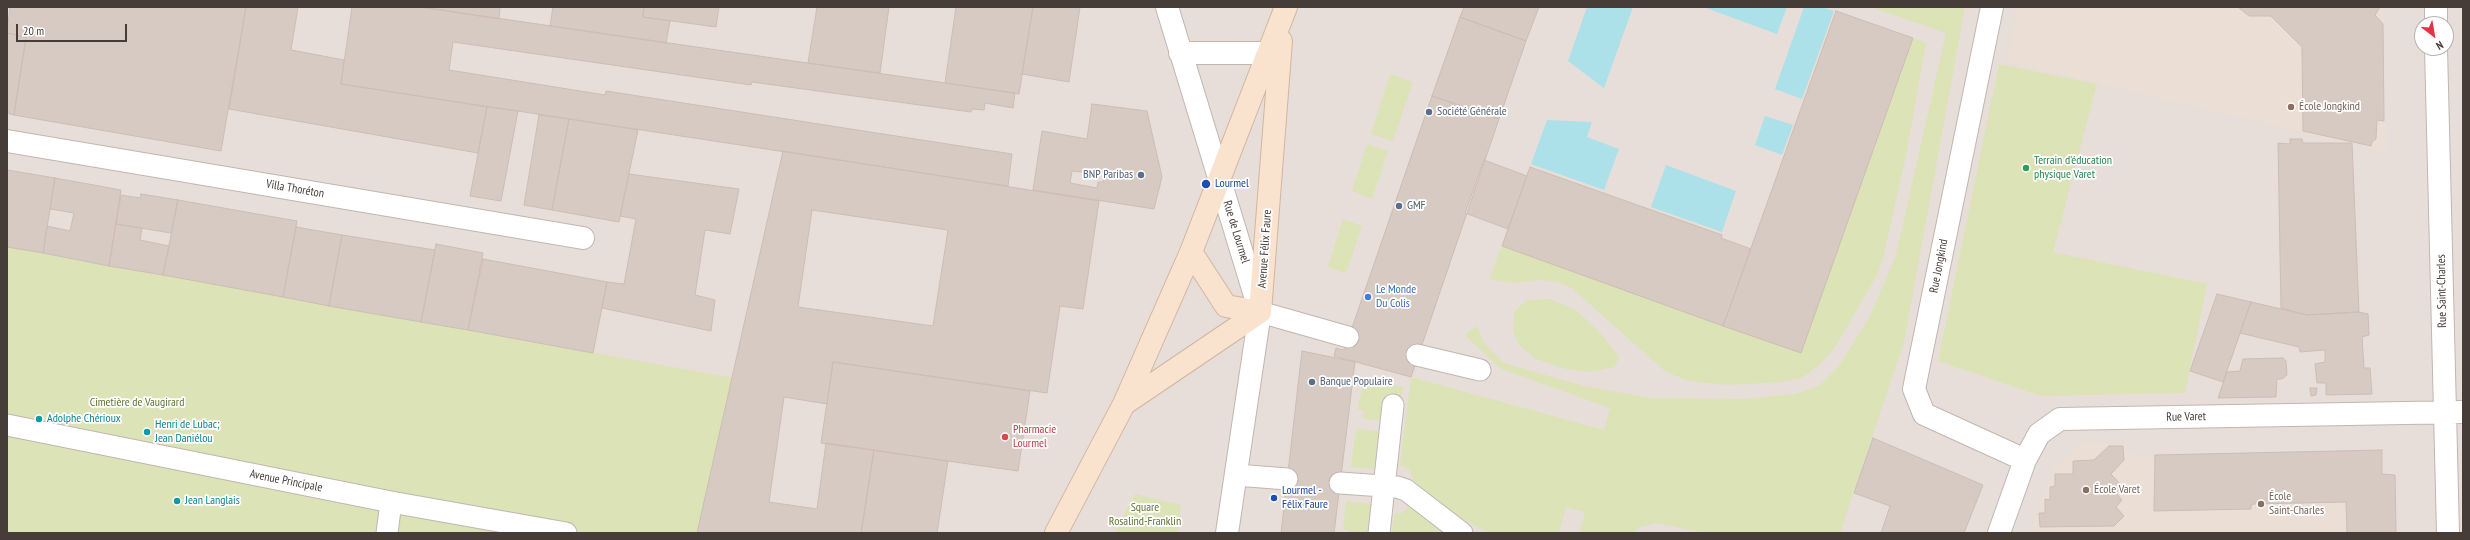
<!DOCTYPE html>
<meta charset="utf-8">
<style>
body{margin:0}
#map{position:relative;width:2470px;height:540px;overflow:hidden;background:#f3eeea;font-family:"PT Sans Narrow",sans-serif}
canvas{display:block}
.frame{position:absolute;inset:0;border:8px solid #463d39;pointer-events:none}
.north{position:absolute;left:2414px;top:16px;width:40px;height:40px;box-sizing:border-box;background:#fff;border:1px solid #b5b1b0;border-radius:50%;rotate:149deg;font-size:11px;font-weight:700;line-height:16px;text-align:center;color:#463d39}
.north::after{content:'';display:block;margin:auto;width:14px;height:18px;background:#e33148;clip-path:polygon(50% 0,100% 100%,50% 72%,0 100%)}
.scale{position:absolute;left:16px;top:24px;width:111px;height:18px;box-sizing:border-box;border:2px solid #463d39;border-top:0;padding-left:5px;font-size:12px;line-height:14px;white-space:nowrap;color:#463d39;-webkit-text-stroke:3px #fff;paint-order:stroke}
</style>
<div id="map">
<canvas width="2470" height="540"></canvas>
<div class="frame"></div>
<div class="north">N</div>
<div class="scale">20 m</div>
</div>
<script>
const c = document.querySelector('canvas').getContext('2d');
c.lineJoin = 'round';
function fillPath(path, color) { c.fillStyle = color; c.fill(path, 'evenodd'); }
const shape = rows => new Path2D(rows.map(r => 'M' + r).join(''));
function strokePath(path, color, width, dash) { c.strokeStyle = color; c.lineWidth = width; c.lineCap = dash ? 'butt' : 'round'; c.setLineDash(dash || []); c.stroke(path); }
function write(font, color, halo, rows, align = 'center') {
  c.font = font + ' "PT Sans Narrow",sans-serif'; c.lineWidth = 3.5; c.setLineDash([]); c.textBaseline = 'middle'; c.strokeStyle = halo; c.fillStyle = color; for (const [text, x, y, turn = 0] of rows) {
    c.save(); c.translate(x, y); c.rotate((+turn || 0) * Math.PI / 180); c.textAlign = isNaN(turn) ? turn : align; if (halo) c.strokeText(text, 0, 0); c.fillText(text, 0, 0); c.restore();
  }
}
const residential = shape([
 [7,7,2463,7,2463,533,7,533],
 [2422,24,2446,24,2446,48,2422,48]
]);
const education = shape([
 [2018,7,2384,7,2386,152,2006,61],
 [2080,443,2126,445,2127,454,2155,455,2382,450,2382,474,2395,475,2396,533,2030,533,2053,468]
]);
const green = shape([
 [1871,7,1965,7,1904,342,1840,533,1706,533,1657,523,1640,527,1632,533,1579,533,1585,512,1566,507,1559,533,1489,533,1450,512,1413,480,1410,470,1400,465,1411,377,1604,430,1610,408,1501,369,1465,335,1477,326,1484,343,1504,363,1584,386,1650,398,1744,399,1795,394,1819,386,1839,366,1870,316,1896,255,1946,33],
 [1913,38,1926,43,1906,156,1883,258,1878,273,1834,349,1818,366,1801,378,1782,382,1727,385,1689,381,1666,372,1572,288,1557,282,1541,280,1513,283,1489,279,1502,246,1801,353],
 [1999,64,2097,84,2053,252,2207,284,2185,393,2041,396,1938,361],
 [1390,74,1413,82,1393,141,1371,134],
 [1367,144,1388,151,1372,199,1352,191],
 [1343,219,1362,226,1346,273,1328,267],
 [7,247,734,378,697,533,7,533],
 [1550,299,1576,310,1601,334,1619,356,1615,367,1589,372,1566,369,1536,359,1519,345,1513,331,1514,312,1527,300],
 [1364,382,1404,387,1399,401,1385,400,1380,421,1362,418,1364,411,1357,409],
 [1356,429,1379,431,1374,469,1351,467],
 [1135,494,1181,505,1177,533,1115,533],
 [1346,501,1371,504,1367,533,1349,533,1349,530,1343,530],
 [1409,505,1421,516,1442,533,1392,533,1394,514,1403,513]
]);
const water = shape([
 [1587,7,1633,7,1604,88,1568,61],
 [1703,7,1787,7,1777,34],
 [1804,7,1822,7,1834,11,1802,99,1775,89],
 [1765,116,1793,125,1782,155,1755,145],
 [1547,120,1592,122,1587,137,1619,149,1604,190,1531,164],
 [1666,165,1736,191,1722,232,1651,207]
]);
const building = shape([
 [10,7,246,7,221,151,14,115,26,37,7,33,10,7],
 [246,7,298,7,291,50,344,60,341,84,487,107,478,153,229,109,246,7],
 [352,7,420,7,1015,93,1013,108,985,103,984,110,972,109,971,112,752,82,751,85,453,42,449,70,605,95,606,91,1012,154,1008,186,341,84,352,7],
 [421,7,500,7,499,19,421,7],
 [553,7,644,7,643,17,670,21,666,43,550,26,553,7],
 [644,7,719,7,716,27,643,17,644,7],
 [817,7,889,7,880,73,808,63,817,7],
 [956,7,1033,7,1019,94,945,83,956,7],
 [1033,7,1080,7,1069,82,1022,74,1033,7],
 [1464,7,1539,7,1526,41,1460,17,1464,7],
 [2238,7,2380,7,2375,15,2383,24,2384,121,2377,120,2376,139,2372,142,2371,146,2303,131,2302,47,2271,16,2249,16,2238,7],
 [1836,11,1913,38,1801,353,1723,326,1836,11],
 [1460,17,1526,41,1499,119,1432,96,1460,17],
 [7,33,26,37,14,115,7,113,7,33],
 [1432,96,1499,119,1411,377,1334,356,1336,348,1343,350,1345,348,1432,96],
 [1092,104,1147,111,1162,177,1154,209,1033,190,1042,131,1087,139,1092,104],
 [1091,170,1105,172,1103,182,1098,182,1097,188,1070,183,1072,171,1091,173,1091,170],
 [487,107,518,111,501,201,470,196,487,107],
 [539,115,569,119,552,210,524,205,539,115],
 [569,119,638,130,619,222,552,210,569,119],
 [2290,139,2302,139,2303,143,2352,143,2359,312,2307,315,2281,308,2278,143,2290,144,2290,139],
 [783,151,1099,201,1083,309,1060,306,1047,393,833,362,827,404,784,397,769,502,817,509,826,443,874,450,861,533,697,533,783,151],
 [812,210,948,230,933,326,798,307,812,210],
 [1484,160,1527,176,1508,229,1465,213,1484,160],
 [1530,167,1722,235,1721,238,1751,249,1723,326,1502,246,1530,167],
 [7,170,55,178,43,253,7,247,7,170],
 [629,174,739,189,730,234,705,230,695,295,715,300,711,331,602,308,607,282,624,284,636,219,620,216,629,174],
 [55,178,121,190,109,266,43,253,47,226,70,231,74,213,50,209,55,178],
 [141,194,178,200,171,233,116,224,121,195,140,198,141,194],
 [178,200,297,221,283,297,163,275,178,200],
 [116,224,142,228,140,240,169,246,163,275,109,266,116,224],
 [296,227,342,235,329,306,283,297,296,227],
 [342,235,435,250,421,322,329,306,342,235],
 [436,244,483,253,468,330,421,322,436,244],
 [483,259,607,282,593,353,468,330,483,259],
 [2217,294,2251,302,2223,382,2190,371,2217,294],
 [2251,302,2307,315,2359,312,2368,314,2369,335,2362,337,2364,368,2370,368,2372,394,2326,395,2326,383,2317,383,2315,364,2325,362,2325,350,2300,352,2299,347,2240,333,2251,302],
 [1302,351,1355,362,1334,533,1281,533,1302,351],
 [2283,358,2286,361,2287,375,2282,379,2277,379,2276,397,2218,398,2227,372,2240,371,2243,359,2283,358],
 [833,362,1030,391,1018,471,821,443,833,362],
 [2310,388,2317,388,2316,395,2311,396,2310,388],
 [1873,438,1983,485,1964,533,1881,533,1890,506,1854,493,1873,438],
 [2109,446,2123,446,2124,460,2111,474,2122,486,2116,493,2122,500,2116,507,2124,516,2114,526,2040,527,2039,513,2045,513,2045,499,2050,500,2050,487,2055,486,2055,474,2073,474,2073,461,2094,460,2109,446],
 [874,450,948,461,937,533,861,533,874,450],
 [2382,450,2382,474,2395,475,2396,533,2347,533,2346,502,2254,504,2251,505,2251,509,2154,511,2155,455,2382,450]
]);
const lane = shape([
 [1260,312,1348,337],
 [1417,355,1480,370],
 [7,425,391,502,566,533],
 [1236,475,1287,479],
 [1340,483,1397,487,1406,490,1462,533],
 [387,533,391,502],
 [1379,533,1393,405]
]);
const street = shape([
 [1167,7,1260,312,1227,533],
 [1992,7,1914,389,1924,414,2025,460],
 [2436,7,2436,24],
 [2436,48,2448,533],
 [1180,53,1269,53],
 [7,141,583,238],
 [1999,533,2025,460,2039,434,2060,419,2463,412]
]);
const secondary = shape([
 [1191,252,1226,306,1260,312],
 [1260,312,1281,41],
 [1124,404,1260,312],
 [1056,533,1124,404,1191,252,1286,7]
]);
const markers = [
 [2291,107,4,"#8d6e63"],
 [1429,112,4,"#5c6f8a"],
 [2026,168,4,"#2e9e5b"],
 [1141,175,4,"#5c6f8a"],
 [1206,184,5,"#1a4fb4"],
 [1399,206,4,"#5c6f8a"],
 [1368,297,4,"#3f7fe0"],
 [1312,382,4,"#5c6f8a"],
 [39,419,4,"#0f9aa8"],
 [147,432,4,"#0f9aa8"],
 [1005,437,4,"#e0444e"],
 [2086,490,4,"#8d6e63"],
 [1274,498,4,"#1a4fb4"],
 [177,501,4,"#0f9aa8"],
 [2261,504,4,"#8d6e63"]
];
const educationNames = [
 ["École Jongkind",2299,107],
 ["École Varet",2094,490],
 ["École",2269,497],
 ["Saint-Charles",2269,511]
];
const serviceNames = [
 ["Société Générale",1437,112],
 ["BNP Paribas",1133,175,"right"],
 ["GMF",1407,206],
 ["Banque Populaire",1320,382]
];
const leisureNames = [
 ["Terrain d'éducation",2034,161],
 ["physique Varet",2034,175]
];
const transitNames = [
 ["Lourmel",1215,184],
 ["Lourmel -",1282,491],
 ["Félix Faure",1282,505]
];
const streetNames = [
 ["Villa Thoréton",295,189,10],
 ["Rue de Lourmel",1236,232,73],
 ["Avenue Félix Faure",1265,249,-86],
 ["Rue Jongkind",1939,266,-79],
 ["Rue Saint-Charles",2442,291,-91],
 ["Rue Varet",2186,417,-1],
 ["Avenue Principale",286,481,11]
];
const shopNames = [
 ["Le Monde",1376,290],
 ["Du Colis",1376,304]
];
const parkNames = [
 ["Cimetière de Vaugirard",137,403],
 ["Square",1145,508],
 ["Rosalind-Franklin",1145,522]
];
const cultureNames = [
 ["Adolphe Chérioux",47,419],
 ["Henri de Lubac;",155,425],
 ["Jean Daniélou",155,439],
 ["Jean Langlais",185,501]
];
const healthNames = [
 ["Pharmacie",1013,430],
 ["Lourmel",1013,444]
];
fillPath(residential, '#e7ded9');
fillPath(education, '#ebdfd5');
fillPath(green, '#dbe3b7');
fillPath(water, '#ade1e9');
fillPath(building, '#d7cac3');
strokePath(building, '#cebdb4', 1);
strokePath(lane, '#c1b6b0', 23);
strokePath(street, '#c1b6b0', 24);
strokePath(secondary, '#d1b6a0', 24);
strokePath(lane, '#fff', 21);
strokePath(street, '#fff', 22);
strokePath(secondary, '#f9e3ce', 22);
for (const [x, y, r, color] of markers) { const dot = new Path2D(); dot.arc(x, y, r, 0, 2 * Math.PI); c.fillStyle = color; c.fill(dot); strokePath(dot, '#fff', 1.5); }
write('12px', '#785e54', '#fff', educationNames, 'left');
write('12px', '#4e5e75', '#fff', serviceNames, 'left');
write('12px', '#27864d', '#fff', leisureNames, 'left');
write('12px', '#164399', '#fff', transitNames, 'left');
write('12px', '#463d39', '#fff', streetNames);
write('12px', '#366cbe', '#fff', shopNames, 'left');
write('12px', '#5c7232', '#fff', parkNames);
write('12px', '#0d838f', '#fff', cultureNames, 'left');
write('12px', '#be3a42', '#fff', healthNames, 'left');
</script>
